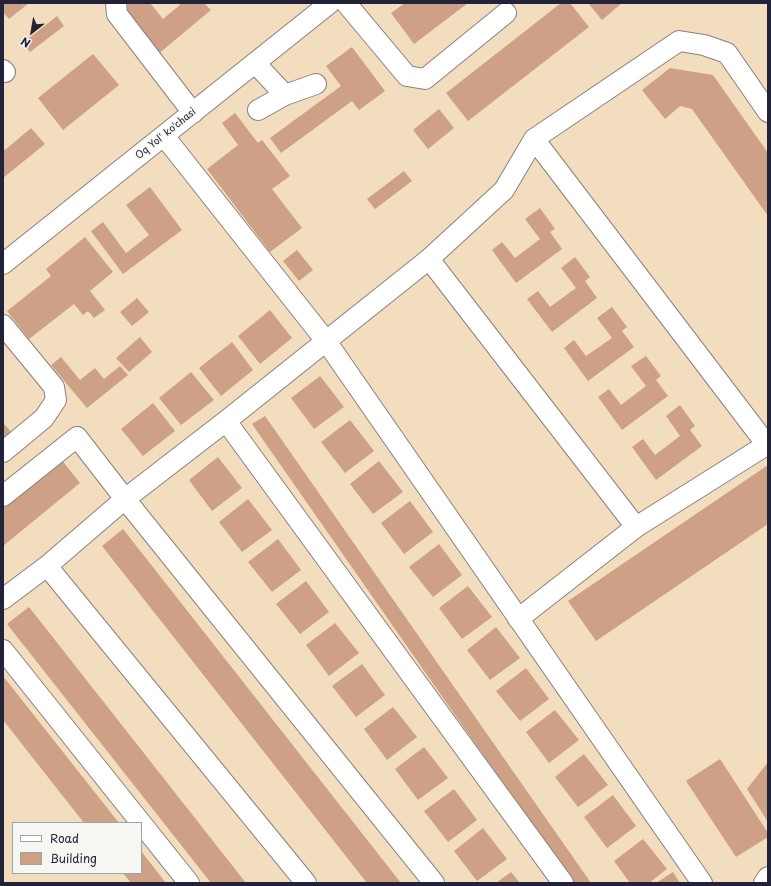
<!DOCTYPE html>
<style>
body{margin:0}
#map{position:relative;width:771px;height:886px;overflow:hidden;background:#f2ddbf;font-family:"Playpen Sans",sans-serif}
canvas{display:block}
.frame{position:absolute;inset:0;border:4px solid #22223b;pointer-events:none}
.legend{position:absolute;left:12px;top:822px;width:130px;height:52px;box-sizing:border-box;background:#f6f6f2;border:1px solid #a1a1a9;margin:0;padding:5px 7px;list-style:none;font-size:12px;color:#22223b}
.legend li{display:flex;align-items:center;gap:8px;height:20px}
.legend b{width:20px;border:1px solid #a1a1a9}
.north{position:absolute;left:12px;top:12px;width:40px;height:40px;-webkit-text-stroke:3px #f6f6f2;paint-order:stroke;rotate:211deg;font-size:11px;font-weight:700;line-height:16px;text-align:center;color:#22223b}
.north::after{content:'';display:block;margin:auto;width:14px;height:18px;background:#22223b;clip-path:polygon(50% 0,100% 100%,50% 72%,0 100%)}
</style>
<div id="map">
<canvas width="771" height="886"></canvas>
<div class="frame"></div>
<ul class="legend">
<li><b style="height:5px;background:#fff"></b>Road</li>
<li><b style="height:11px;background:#cea086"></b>Building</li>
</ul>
<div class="north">N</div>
</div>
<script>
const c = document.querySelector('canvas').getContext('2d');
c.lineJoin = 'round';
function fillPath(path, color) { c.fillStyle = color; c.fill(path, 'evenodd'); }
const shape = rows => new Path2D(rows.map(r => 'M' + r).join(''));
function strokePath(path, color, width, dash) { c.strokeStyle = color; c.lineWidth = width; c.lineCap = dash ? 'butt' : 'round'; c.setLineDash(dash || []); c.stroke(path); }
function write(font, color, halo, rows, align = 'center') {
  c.font = font + ' "Playpen Sans",sans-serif'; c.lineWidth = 3; c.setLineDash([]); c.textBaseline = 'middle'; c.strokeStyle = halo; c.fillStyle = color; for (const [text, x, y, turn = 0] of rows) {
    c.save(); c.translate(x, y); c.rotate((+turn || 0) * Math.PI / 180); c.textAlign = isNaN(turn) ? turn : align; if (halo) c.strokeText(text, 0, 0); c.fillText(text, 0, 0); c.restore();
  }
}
const building = shape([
 [3,3,29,3,9,19,3,12],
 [128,3,150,3,163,19,180,5,178,3,204,3,211,10,157,55,125,16],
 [405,3,468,3,414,44,391,13],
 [561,3,570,3,589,27,468,121,446,93],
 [588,3,622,3,602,20],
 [57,16,64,26,30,52,23,43],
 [352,47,385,91,359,110,352,101,281,153,270,138,341,86,326,66],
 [93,54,119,85,63,130,38,98],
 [670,68,713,75,768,153,768,216,692,109,680,106,665,119,642,90],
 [439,109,454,128,428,149,413,130],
 [235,113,258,143,262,140,290,176,272,189,302,228,270,252,207,169,238,145,222,123],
 [31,128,45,144,3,178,3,148,5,150],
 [404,171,412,181,375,209,367,199],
 [150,187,182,230,123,274,91,231,103,222,126,253,149,235,126,205],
 [540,208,555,229,550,232,562,249,516,283,492,250,502,242,515,258,540,239,525,219],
 [85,237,113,272,90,291,105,310,94,318,88,311,83,315,74,304,29,339,7,311,51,276,46,269],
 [297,250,313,270,299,281,283,261],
 [575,257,590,277,585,281,597,298,552,332,527,299,538,291,550,307,576,288,561,268],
 [137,298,149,312,132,326,120,312],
 [612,307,627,327,622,331,634,347,588,381,564,348,574,340,586,356,612,338,597,318],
 [270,310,292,338,260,364,238,336],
 [140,337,152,352,129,372,116,358],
 [232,342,253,370,221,396,199,368],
 [646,356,661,376,656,380,668,396,622,430,598,397,609,389,621,405,646,386,631,366],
 [61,357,80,380,95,368,104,379,120,366,128,375,87,408,51,365],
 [191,372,214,400,181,425,159,398],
 [320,376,344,407,314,429,291,398],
 [153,403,175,431,143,456,121,429],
 [680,405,695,426,690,430,702,446,656,480,632,447,643,439,655,455,680,436,666,416],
 [265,416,591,883,573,883,427,675,252,424],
 [350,420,374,451,345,473,321,442],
 [3,423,13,434,3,443],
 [218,457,242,488,212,511,189,480],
 [61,459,80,483,3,546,3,506],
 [379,461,403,492,373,514,350,484],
 [768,465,768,524,596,641,568,601],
 [248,499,272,530,242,552,219,522],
 [410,501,433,532,404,554,381,523],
 [123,529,401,883,367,883,102,546],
 [278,539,301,570,272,592,248,562],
 [439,544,462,575,433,597,409,567],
 [306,581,329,612,300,634,276,604],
 [468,586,492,617,462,639,439,608],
 [29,607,246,883,211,883,7,624],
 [335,623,359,653,329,676,306,645],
 [496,627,520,658,490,680,467,650],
 [362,664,385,695,356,717,332,686],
 [526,668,549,699,520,721,496,691],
 [3,676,119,823,84,823,3,720],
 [393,707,417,737,387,760,364,729],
 [555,710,579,740,549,763,526,732],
 [424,747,448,778,418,800,395,769],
 [584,754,608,785,578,807,555,777],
 [720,759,768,833,768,837,736,857,686,781],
 [768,762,768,822,747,789],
 [454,789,477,820,448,842,424,811],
 [613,795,636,826,607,848,584,817],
 [483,828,507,859,477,881,454,851],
 [643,839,667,869,649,883,630,883,614,861],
 [141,851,166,883,131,883,123,873,141,873],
 [511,872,520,883,496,883],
 [673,872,680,883,656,883]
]);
const minor = shape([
 [116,3,117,14,193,113],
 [346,3,407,76,425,79,506,13],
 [255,63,285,95],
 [3,70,5,72],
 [258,110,285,95,316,84],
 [164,136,326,341,702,883],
 [534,139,767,445],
 [429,259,636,527],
 [3,264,330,3],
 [3,325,54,387,56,400,44,418,3,452],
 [226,421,563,883],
 [3,496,77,437,125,499,226,421,429,259,504,190,534,139,679,41,704,45,727,53,768,112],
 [47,566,306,883],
 [3,599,47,566,125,499,434,883],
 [518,619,636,527,768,444],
 [3,650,189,883],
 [764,883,768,877]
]);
const streetNames = [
 ["Oq Yol' ko'chasi",166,134,-39]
];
fillPath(building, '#cea086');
strokePath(minor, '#8a807d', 22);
strokePath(minor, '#fff', 20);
write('10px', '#22223b', '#f6f6f2', streetNames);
</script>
